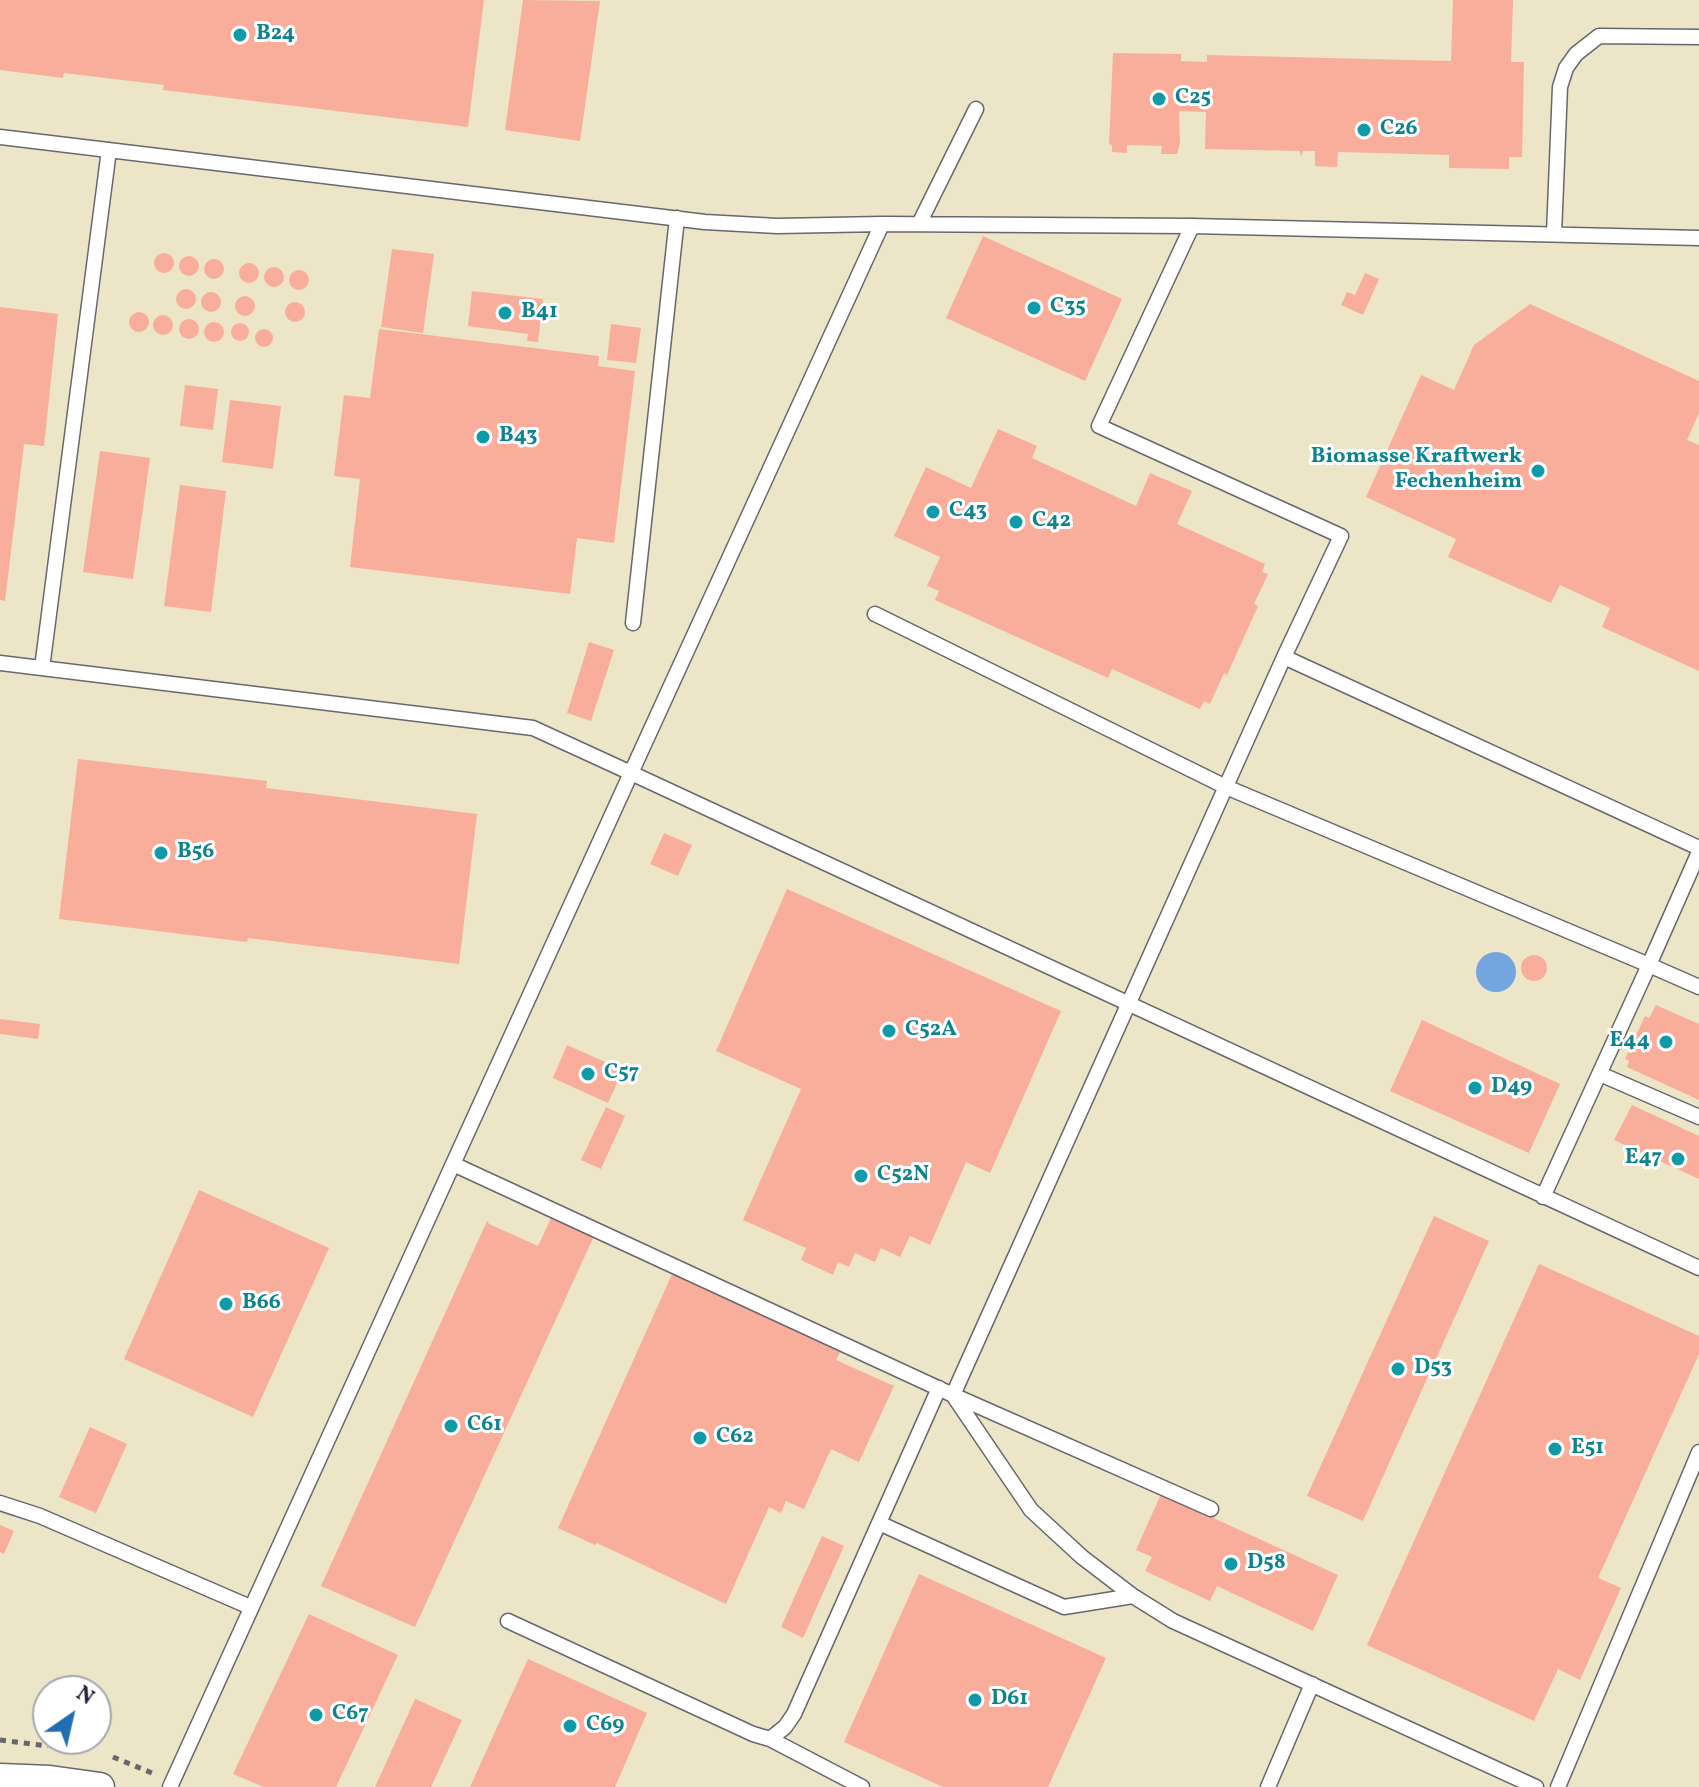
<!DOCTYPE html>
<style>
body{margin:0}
#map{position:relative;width:1699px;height:1787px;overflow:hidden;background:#ece5c7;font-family:Vollkorn,serif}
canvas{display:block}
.north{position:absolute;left:32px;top:1675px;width:80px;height:80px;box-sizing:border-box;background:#fff;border:2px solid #a7a7b1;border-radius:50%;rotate:34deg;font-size:22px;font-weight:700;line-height:32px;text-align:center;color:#22223b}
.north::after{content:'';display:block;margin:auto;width:28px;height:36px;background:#1f6fb2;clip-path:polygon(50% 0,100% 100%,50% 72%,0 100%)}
</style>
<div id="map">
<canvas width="1699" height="1787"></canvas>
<div class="north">N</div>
</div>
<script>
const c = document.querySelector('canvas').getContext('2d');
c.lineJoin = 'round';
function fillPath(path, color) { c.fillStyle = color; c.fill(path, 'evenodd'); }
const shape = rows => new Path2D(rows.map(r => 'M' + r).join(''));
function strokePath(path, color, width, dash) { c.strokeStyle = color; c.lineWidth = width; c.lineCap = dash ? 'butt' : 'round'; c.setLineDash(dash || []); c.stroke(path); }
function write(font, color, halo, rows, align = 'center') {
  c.font = font + ' Vollkorn,serif'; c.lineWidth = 6; c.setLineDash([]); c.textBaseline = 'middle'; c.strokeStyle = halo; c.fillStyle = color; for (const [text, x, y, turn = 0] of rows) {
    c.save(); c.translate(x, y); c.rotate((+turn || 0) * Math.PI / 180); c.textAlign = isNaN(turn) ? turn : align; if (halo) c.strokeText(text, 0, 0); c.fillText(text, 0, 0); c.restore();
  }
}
const water = shape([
 '1476 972a20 20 0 1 1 40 0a20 20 0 1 1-40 0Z'
]);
const building = shape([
 [0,0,484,0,468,127,163,90,164,85,64,73,63,78,0,70],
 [523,0,600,1,580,141,505,130],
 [1453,0,1513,0,1511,62,1524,62,1522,157,1509,157,1509,169,1449,168,1449,155,1338,152,1337,167,1315,166,1315,151,1303,151,1301,157,1300,151,1205,149,1206,112,1179,111,1180,143,1177,154,1161,154,1162,146,1127,145,1127,153,1112,152,1112,145,1109,144,1113,53,1181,54,1181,61,1207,62,1207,55,1451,61],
 [983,236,1122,299,1085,381,946,318],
 [392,249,434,254,423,333,381,327],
 '154 263a10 10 0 1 1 20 0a10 10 0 1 1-20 0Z',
 '179 266a10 10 0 1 1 20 0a10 10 0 1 1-20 0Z',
 '204 269a10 10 0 1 1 20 0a10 10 0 1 1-20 0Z',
 '239 273a10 10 0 1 1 20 0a10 10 0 1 1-20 0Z',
 '264 277a10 10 0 1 1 20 0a10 10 0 1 1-20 0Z',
 '289 280a10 10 0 1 1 20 0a10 10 0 1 1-20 0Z',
 [1365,273,1379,279,1363,315,1341,305,1347,292,1355,295],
 '176 299a10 10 0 1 1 20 0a10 10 0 1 1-20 0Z',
 [472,291,543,299,538,342,527,341,528,334,468,326],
 '201 302a10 10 0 1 1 20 0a10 10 0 1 1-20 0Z',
 '235 306a10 10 0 1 1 20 0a10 10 0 1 1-20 0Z',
 '285 312a10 10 0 1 1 20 0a10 10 0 1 1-20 0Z',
 [1530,304,1699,381,1699,413,1687,440,1699,445,1699,671,1602,627,1610,608,1560,585,1551,603,1448,557,1456,539,1366,497,1421,375,1454,390,1474,345],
 [0,307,58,314,44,446,24,444,5,601,0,600],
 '129 322a10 10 0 1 1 20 0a10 10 0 1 1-20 0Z',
 '153 325a10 10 0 1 1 20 0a10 10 0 1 1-20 0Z',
 '179 329a10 10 0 1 1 20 0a10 10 0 1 1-20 0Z',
 '204 332a10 10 0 1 1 20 0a10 10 0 1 1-20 0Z',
 '231 332a9 9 0 1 1 18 0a9 9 0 1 1-18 0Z',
 [611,324,641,328,636,363,607,360],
 '255 338a9 9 0 1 1 18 0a9 9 0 1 1-18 0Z',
 [379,329,599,356,598,366,635,371,614,543,577,538,570,594,350,567,360,479,334,476,344,395,370,398],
 [185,385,218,389,213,430,180,426],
 [230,400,281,406,273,469,222,462],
 [998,429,1037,446,1032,458,1136,506,1150,473,1192,491,1177,524,1265,564,1262,572,1268,574,1254,604,1258,606,1227,675,1224,673,1210,704,1204,701,1200,709,1112,669,1108,678,935,600,939,591,927,586,940,557,894,536,926,467,971,488],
 [100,451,150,458,133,579,83,572],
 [180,485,226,491,211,612,164,606],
 [589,642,614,650,591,721,567,713],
 [78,759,267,781,266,788,477,814,459,964,248,938,247,942,59,919],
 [664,833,692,845,678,876,650,864],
 [787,889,1061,1011,990,1173,966,1162,930,1245,910,1236,900,1257,881,1248,875,1262,855,1253,849,1267,838,1262,833,1275,801,1260,806,1248,743,1220,801,1089,716,1051],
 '1521 968a13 13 0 1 1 26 0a13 13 0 1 1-26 0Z',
 [1656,1005,1699,1024,1699,1100,1627,1067,1629,1061,1625,1059,1645,1016,1649,1018],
 [0,1019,40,1024,38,1039,0,1034],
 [1422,1020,1560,1084,1529,1153,1390,1091],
 [567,1045,623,1070,608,1103,553,1078],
 [1632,1105,1699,1136,1699,1179,1614,1140],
 [606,1107,625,1116,601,1169,581,1160],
 [199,1190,329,1248,253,1417,124,1359],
 [552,1216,594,1236,415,1627,321,1586,487,1221,489,1224,538,1246],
 [1434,1216,1489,1241,1363,1521,1307,1496],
 [1539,1264,1699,1336,1699,1354,1598,1578,1621,1588,1580,1680,1558,1669,1534,1721,1367,1645],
 [673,1272,842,1348,836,1360,894,1386,859,1462,831,1449,804,1509,786,1501,781,1513,769,1507,726,1604,597,1543,595,1545,558,1528],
 [90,1427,127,1444,96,1513,59,1497],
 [1161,1494,1338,1575,1313,1631,1217,1586,1210,1601,1145,1571,1152,1557,1136,1550],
 [0,1525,14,1531,4,1554,0,1552],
 [822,1536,844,1546,803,1638,781,1627],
 [919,1574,1106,1658,1048,1787,943,1787,844,1742],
 [309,1614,398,1655,336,1787,264,1787,233,1774],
 [528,1659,647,1713,615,1787,470,1787],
 [415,1699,462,1720,431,1787,375,1787]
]);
const path = shape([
 [0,1740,48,1746],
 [113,1757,152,1773]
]);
const service = shape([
 [0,137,705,222,777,226,882,224,631,773,1699,1268],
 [882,224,1192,226,1699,238],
 [919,224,976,109],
 [1192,226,1099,426,1341,536,1284,657,953,1395,1031,1510,1082,1557,1133,1596,1173,1621,1536,1787],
 [1554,234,1560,87,1566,68,1576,54,1599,36,1699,37],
 [875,614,1226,787,1649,965,1699,852],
 [633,623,677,218],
 [1284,657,1699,848],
 [0,663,533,728,631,773,453,1164],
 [42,668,109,150],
 [1600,1074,1699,1117],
 [1543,1197,1649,965,1699,987],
 [0,1503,40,1516,250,1607],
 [879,1523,1064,1607,1133,1596],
 [508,1621,753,1734,770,1739,785,1727,794,1714,939,1388],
 [770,1739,862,1787],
 [170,1787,453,1164,953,1395,1211,1509],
 [1268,1787,1312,1684],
 [1558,1787,1699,1452]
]);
const minor = shape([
 [0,1778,50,1780,100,1787]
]);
const markers = [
 [240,35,8,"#0f9aa8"],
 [1159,99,8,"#0f9aa8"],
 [1364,130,8,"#0f9aa8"],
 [1034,308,8,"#0f9aa8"],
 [505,313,8,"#0f9aa8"],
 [483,437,8,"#0f9aa8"],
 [1538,471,8,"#0f9aa8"],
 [933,512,8,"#0f9aa8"],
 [1016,522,8,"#0f9aa8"],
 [161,853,8,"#0f9aa8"],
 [889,1031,8,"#0f9aa8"],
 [1666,1042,8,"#0f9aa8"],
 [588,1074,8,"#0f9aa8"],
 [1475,1088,8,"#0f9aa8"],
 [1678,1159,8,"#0f9aa8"],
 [861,1176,8,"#0f9aa8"],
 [226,1304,8,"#0f9aa8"],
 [1398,1369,8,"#0f9aa8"],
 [451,1426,8,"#0f9aa8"],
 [700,1438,8,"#0f9aa8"],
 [1555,1449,8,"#0f9aa8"],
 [1231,1564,8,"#0f9aa8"],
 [975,1700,8,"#0f9aa8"],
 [316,1715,8,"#0f9aa8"],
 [570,1726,8,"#0f9aa8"]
];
const cultureNames = [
 ["B24",256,35],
 ["C25",1175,99],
 ["C26",1380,130],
 ["C35",1050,308],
 ["B41",521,313],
 ["B43",499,437],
 ["Biomasse Kraftwerk",1522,458,"right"],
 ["Fechenheim",1522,483,"right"],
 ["C43",949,512],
 ["C42",1032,522],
 ["B56",177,853],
 ["C52A",905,1031],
 ["E44",1650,1042,"right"],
 ["C57",604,1074],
 ["D49",1491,1088],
 ["E47",1662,1159,"right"],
 ["C52N",877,1176],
 ["B66",242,1304],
 ["D53",1414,1369],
 ["C61",467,1426],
 ["C62",716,1438],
 ["E51",1571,1449],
 ["D58",1247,1564],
 ["D61",991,1700],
 ["C67",332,1715],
 ["C69",586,1726]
];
fillPath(water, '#73a6df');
fillPath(building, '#f9ae9c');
strokePath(service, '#69666c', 17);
strokePath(minor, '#69666c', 31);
strokePath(path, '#69666c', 5, [6, 6]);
strokePath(service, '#fff', 14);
strokePath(minor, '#fff', 28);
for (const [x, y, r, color] of markers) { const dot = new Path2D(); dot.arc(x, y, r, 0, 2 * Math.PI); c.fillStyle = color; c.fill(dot); strokePath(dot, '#fff', 3); }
write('bold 22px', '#0d838f', '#fff', cultureNames, 'left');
</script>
